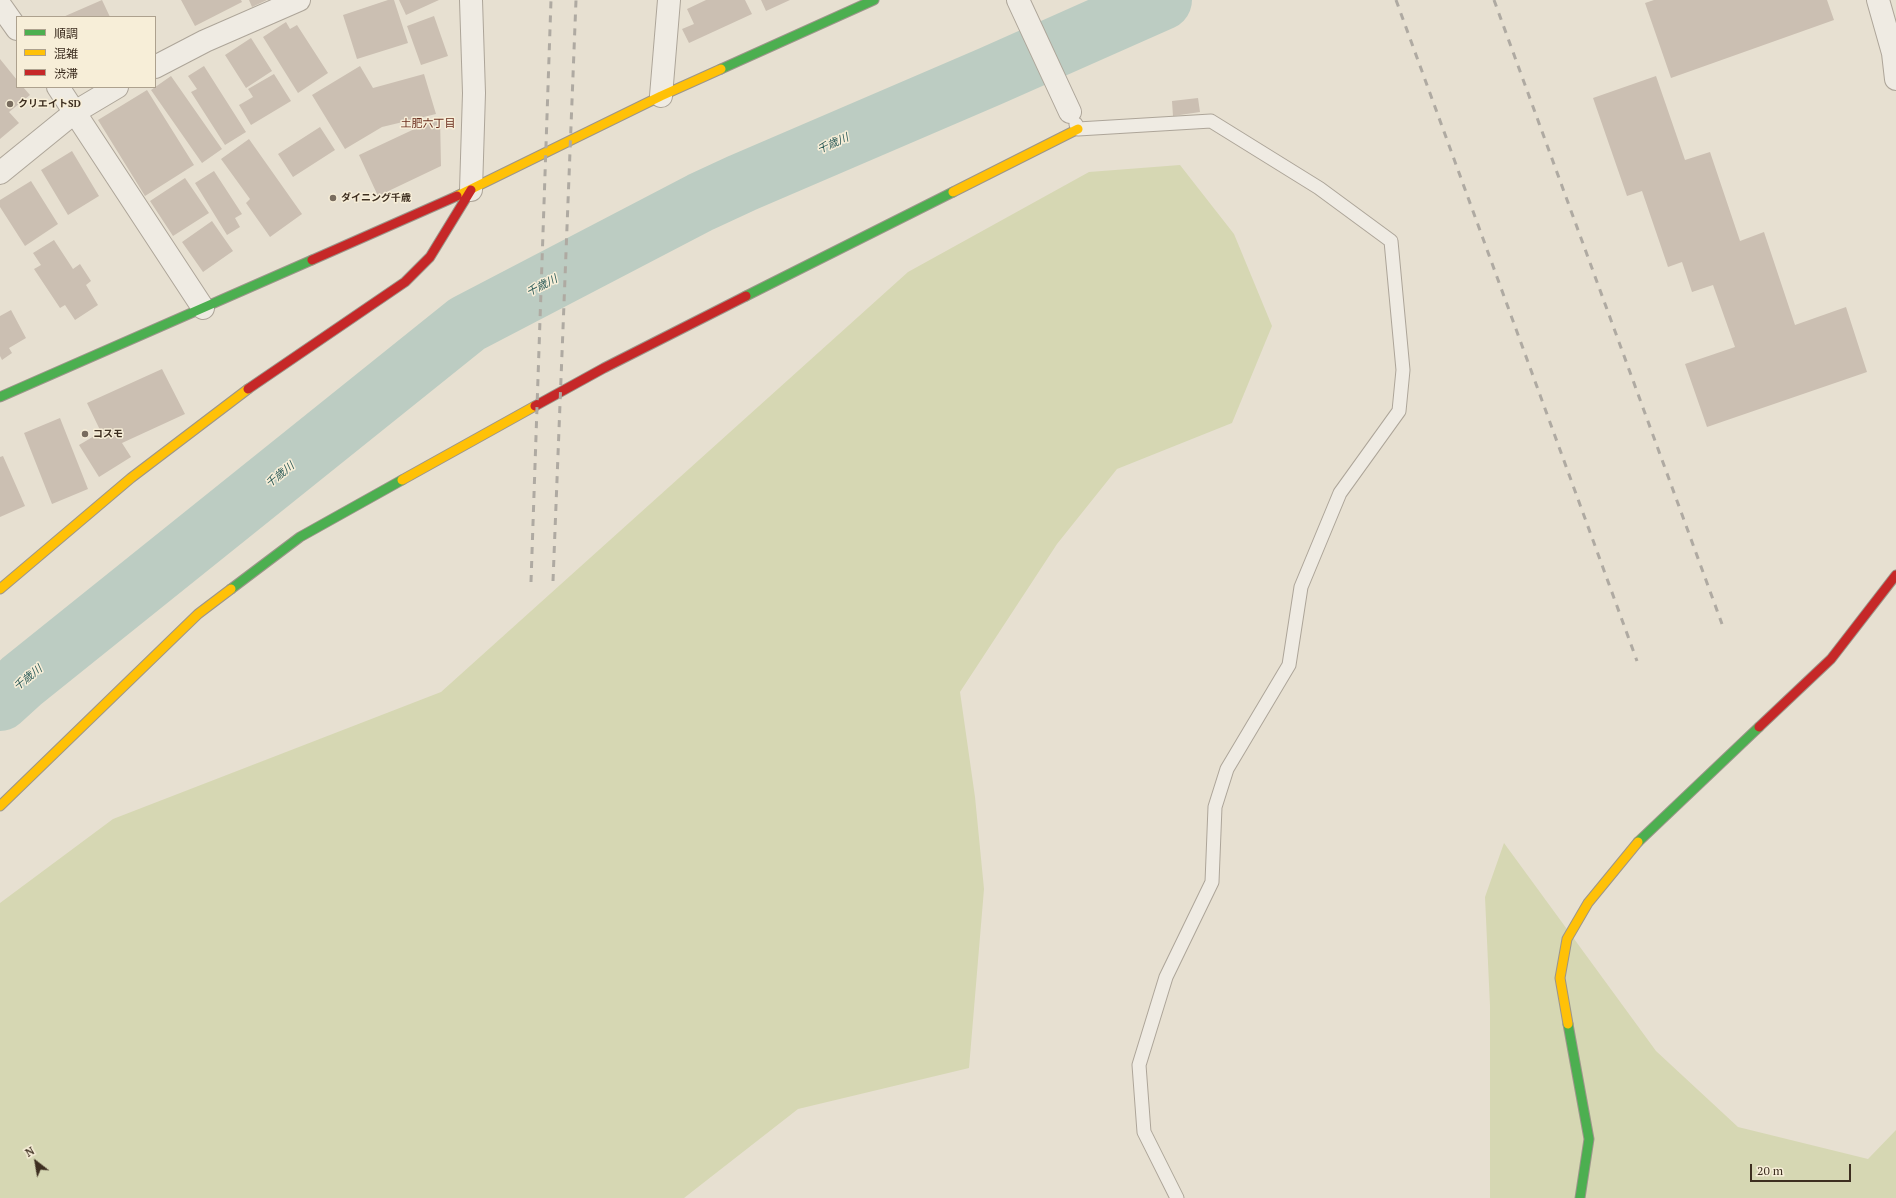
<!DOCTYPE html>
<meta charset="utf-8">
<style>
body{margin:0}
#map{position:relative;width:1896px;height:1198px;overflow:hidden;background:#e7e0d1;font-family:"PT Serif","Noto Sans JP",serif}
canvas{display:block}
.legend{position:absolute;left:16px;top:16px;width:140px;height:72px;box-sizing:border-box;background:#f7eed8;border:1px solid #ada18e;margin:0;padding:5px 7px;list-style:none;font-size:12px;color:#3d2e20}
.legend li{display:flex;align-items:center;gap:8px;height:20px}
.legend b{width:20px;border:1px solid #ada18e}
.north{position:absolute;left:16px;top:1142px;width:40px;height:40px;-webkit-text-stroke:3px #f7eed8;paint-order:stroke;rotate:329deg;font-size:11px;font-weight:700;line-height:16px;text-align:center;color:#3d2e20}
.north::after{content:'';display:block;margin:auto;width:14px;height:18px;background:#3d2e20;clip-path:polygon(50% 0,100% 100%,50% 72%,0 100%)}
.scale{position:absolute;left:1750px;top:1164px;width:101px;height:18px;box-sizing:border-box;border:2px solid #3d2e20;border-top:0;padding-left:5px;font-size:12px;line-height:14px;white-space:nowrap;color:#3d2e20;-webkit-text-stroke:3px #f7eed8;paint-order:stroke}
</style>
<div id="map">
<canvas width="1896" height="1198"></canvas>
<ul class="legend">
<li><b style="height:5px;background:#4caf50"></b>順調</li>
<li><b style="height:5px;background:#ffc107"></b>混雑</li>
<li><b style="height:5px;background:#c62828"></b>渋滞</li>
</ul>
<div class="north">N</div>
<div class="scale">20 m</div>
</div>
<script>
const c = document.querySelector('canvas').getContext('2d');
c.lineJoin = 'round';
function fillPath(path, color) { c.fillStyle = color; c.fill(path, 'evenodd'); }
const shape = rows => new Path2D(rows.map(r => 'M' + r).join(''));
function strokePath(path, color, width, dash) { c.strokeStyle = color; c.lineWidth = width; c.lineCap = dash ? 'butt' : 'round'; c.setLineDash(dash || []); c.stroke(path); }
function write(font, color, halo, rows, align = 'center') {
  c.font = font + ' "PT Serif","Noto Sans JP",serif'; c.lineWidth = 3; c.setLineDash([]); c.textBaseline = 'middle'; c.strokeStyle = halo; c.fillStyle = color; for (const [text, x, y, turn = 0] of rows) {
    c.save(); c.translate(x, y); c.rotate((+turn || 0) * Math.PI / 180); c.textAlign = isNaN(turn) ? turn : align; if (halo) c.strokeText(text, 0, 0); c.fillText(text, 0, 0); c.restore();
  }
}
const green = shape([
 [1180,165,1234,234,1272,326,1232,423,1117,469,1057,544,960,692,975,797,984,889,969,1068,798,1109,684,1198,0,1198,0,903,113,819,441,692,908,272,1089,172],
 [1504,843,1656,1051,1738,1127,1868,1159,1896,1130,1896,1198,1490,1198,1490,1006,1485,897]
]);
const river = shape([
 [0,701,22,681,467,324,701,202,742,183,991,76,1162,0]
]);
const building = shape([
 [102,0,110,17,63,17],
 [181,0,241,0,242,2,195,26],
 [249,0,267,0,252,7],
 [388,0,394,0,408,43,357,59,343,15],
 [399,0,439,0,406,15],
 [706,0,745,0,752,14,689,43,682,29,694,24,687,9],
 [761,0,790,0,766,11],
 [1654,0,1827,0,1834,20,1671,78,1645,3],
 [434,16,448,56,421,65,407,26],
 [286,22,290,29,297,25,328,73,298,93,263,37],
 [251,38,272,71,246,88,225,55],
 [0,59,17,80,17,87,23,87,30,95,9,112,19,123,0,139],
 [204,66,246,132,225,145,191,92,197,89,188,76],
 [360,66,373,88,424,74,436,114,382,127,345,149,312,95],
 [274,74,291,101,251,125,239,105,253,97,248,89],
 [171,76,222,149,202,163,151,90],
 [1656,76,1685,160,1710,152,1740,241,1764,232,1795,325,1846,307,1867,372,1707,427,1685,364,1735,347,1713,285,1692,292,1682,262,1668,267,1642,191,1627,196,1593,98],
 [147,90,194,165,145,196,98,120],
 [1198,98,1200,112,1173,116,1172,101],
 [440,117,441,166,378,196,359,155],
 [320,127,335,150,293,177,278,154],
 [249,139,302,214,270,237,246,203,250,199,221,159],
 [72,151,99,196,68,215,41,170],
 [214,171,242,214,235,218,240,227,227,235,195,183],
 [185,178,209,213,173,236,150,201],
 [31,181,58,224,25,246,0,207,0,200],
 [212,221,233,251,203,272,182,242],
 [54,240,73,269,80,264,91,281,86,285,98,305,75,320,65,305,60,308,34,269,41,265,33,253],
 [11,310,26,338,9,348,12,353,2,360,0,356,0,316],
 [162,369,185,414,122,443,131,457,99,477,79,445,101,432,87,403],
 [60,418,88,489,52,504,24,433],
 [3,456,25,506,0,517,0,457]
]);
const lane = shape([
 [1076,124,1078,129,1211,121,1319,188,1391,241,1403,370,1399,411,1340,493,1301,587,1289,665,1227,769,1215,807,1212,882,1166,977,1139,1065,1144,1132,1177,1198]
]);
const street = shape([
 [1018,0,1070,112],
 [1878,0,1893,53,1896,79],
 [0,5,17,29],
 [155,67,205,41,299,0],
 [58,87,203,308],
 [661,96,669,0],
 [0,173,75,112,117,87],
 [471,190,474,93,471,0]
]);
const fast = shape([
 [721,69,874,0],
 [746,296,953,192],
 [0,397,312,260],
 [231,589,300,537,402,480],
 [1638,842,1759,727],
 [1568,1024,1589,1139,1580,1198]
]);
const slow = shape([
 [953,192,1078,129],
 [457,196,661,96,721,69],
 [402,480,535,406],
 [0,589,131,478,248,389],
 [0,806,198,614,231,589],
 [1568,1024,1560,978,1567,939,1588,903,1638,842]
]);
const jam = shape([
 [312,260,457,196],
 [248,389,405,282,430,257,471,190],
 [535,406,604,368,746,296],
 [1759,727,1831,659,1896,575]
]);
const rail = shape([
 [1396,0,1637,661],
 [1494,0,1722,624],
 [553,581,576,0],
 [531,582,551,0]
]);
const markers = [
 [10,104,4,"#786c5e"],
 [333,198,4,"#786c5e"],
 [85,434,4,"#786c5e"]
];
const poiNames = [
 ["クリエイトSD",18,104],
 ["ダイニング千歳",341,198],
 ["コスモ",93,434]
];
const neighbourhoodNames = [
 ["土肥六丁目",428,124]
];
const waterNames = [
 ["千歳川",833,144,-24],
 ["千歳川",542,286,-27],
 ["千歳川",280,475,-39],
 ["千歳川",28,678,-39]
];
fillPath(green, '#d6d7b3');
strokePath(river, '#bcccc2', 60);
fillPath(building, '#cbbfb2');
strokePath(lane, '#ada599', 15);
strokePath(street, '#ada599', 24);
strokePath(fast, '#9c958a', 11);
strokePath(slow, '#9c958a', 11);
strokePath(jam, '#9c958a', 11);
strokePath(lane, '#efebe3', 13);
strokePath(street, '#efebe3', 22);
strokePath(fast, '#4caf50', 9);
strokePath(slow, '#ffc107', 9);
strokePath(jam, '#c62828', 9);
strokePath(rail, '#afaaa2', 3, [7, 7]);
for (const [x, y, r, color] of markers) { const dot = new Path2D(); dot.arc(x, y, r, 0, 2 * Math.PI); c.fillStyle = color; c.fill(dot); strokePath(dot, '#f7eed8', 1.5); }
write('bold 10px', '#3d2e20', '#f7eed8', poiNames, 'left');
write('11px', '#6b2e1e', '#f7eed8', neighbourhoodNames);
write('italic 11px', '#2f5d5a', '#f7eed8', waterNames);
</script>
